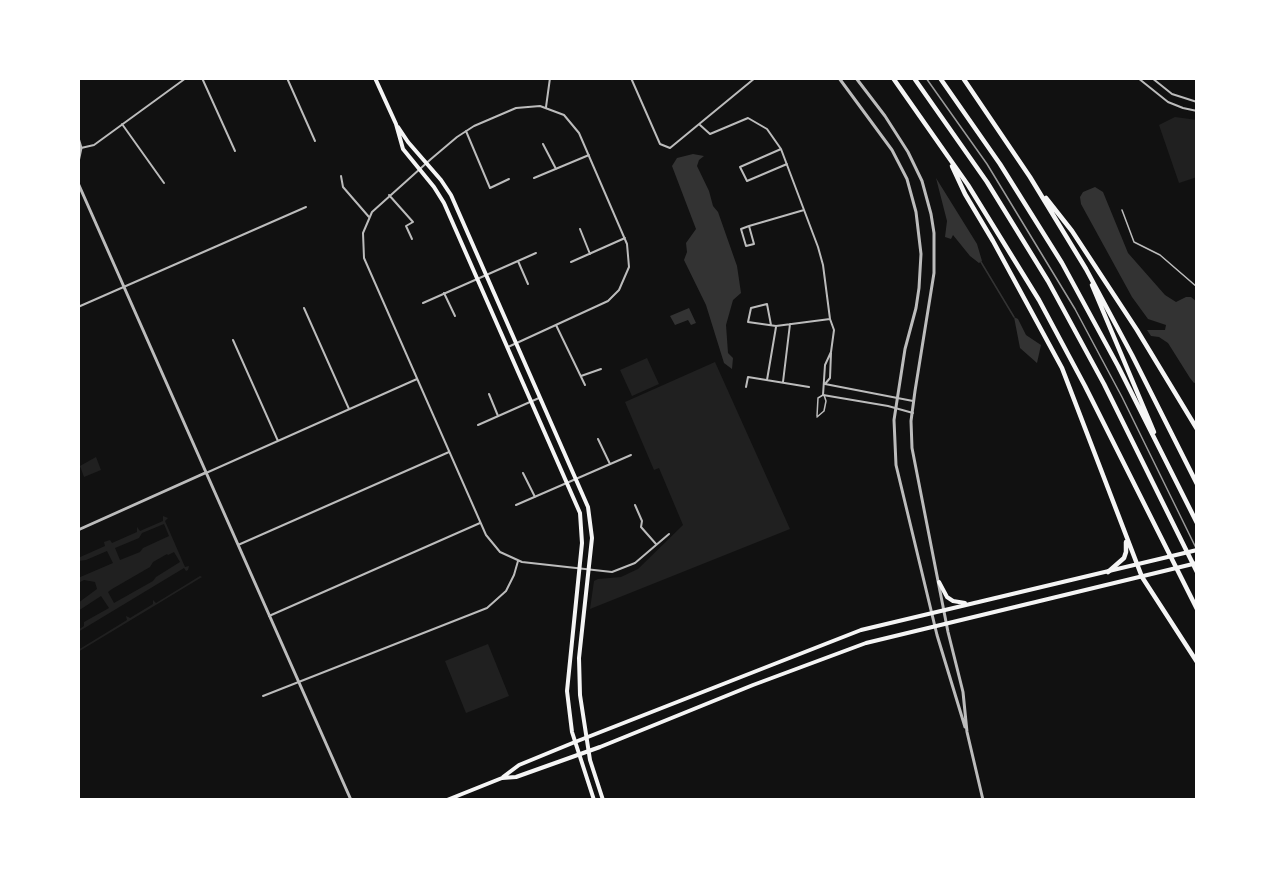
<!DOCTYPE html>
<style>
body{margin:0}
#map{position:relative;width:1275px;height:878px;overflow:hidden;background:#111;font-family:"Sofia Sans Condensed",sans-serif}
canvas{display:block}
.frame{position:absolute;inset:0;border:80px solid #fff;pointer-events:none}
</style>
<div id="map">
<canvas width="1275" height="878"></canvas>
<div class="frame"></div>
</div>
<script>
const c = document.querySelector('canvas').getContext('2d');
c.lineJoin = 'round';
function fillPath(path, color) { c.fillStyle = color; c.fill(path, 'evenodd'); }
const shape = rows => new Path2D(rows.map(r => 'M' + r).join(''));
function strokePath(path, color, width, dash) { c.strokeStyle = color; c.lineWidth = width; c.lineCap = dash ? 'butt' : 'round'; c.setLineDash(dash || []); c.stroke(path); }
const green = shape([
 [1175,117,1197,120,1197,177,1179,183,1159,125],
 [647,358,659,384,632,396,620,370],
 [715,362,790,529,590,609,594,581,598,579,621,577,638,569,683,525,659,468,654,470,625,402],
 [96,457,101,470,84,477,80,466],
 [163,516,168,518,165,521,185,567,189,566,188,570,186,571,184,568,78,632,78,630,84,626,84,622,109,608,101,596,78,611,78,603,97,589,95,582,84,580,78,583,78,578,113,563,107,551,86,560,78,561,78,558,105,546,104,542,110,540,112,543,137,532,137,527,140,531,163,521],
 [164,524,169,536,143,548,140,552,120,560,115,548,139,538,142,533],
 [174,552,180,562,156,577,153,581,114,603,108,592,112,589,150,567,153,562,167,554,168,555],
 [200,576,202,577,78,652,78,650,127,620,126,616,130,618,153,604,153,600,156,603],
 [488,644,509,696,466,713,445,661]
]);
const water = shape([
 [693,154,704,156,699,160,697,166,709,191,713,206,718,212,737,266,741,293,733,300,726,325,728,353,733,358,732,369,724,363,706,305,684,260,687,252,686,243,696,229,672,166,677,158],
 [936,178,977,244,982,261,979,263,970,256,953,235,951,239,945,237,947,221],
 [1095,187,1103,192,1128,253,1165,295,1176,302,1186,297,1191,297,1197,302,1197,382,1194,383,1190,378,1168,343,1159,337,1151,336,1147,330,1165,330,1166,325,1148,319,1132,297,1081,204,1080,197,1083,192],
 [689,308,696,323,691,325,688,320,675,325,670,316],
 [1014,317,1018,319,1026,335,1041,345,1037,363,1020,348]
]);
const stream = shape([
 [981,262,1014,317]
]);
const service = shape([
 [1122,210,1134,242,1160,255,1197,287],
 [817,416,818,398,823,395],
 [817,417,824,411,826,401,824,395]
]);
const minor = shape([
 [202,78,235,151],
 [287,78,315,141],
 [631,78,660,144,670,148,755,78],
 [1138,78,1168,102,1183,108,1197,111],
 [1152,78,1172,94,1197,102],
 [546,107,550,78],
 [122,124,164,183],
 [700,125,710,134,748,118,767,129,781,149,818,247,823,265,830,319,834,330,831,352,825,365,823,395,888,406,913,413],
 [466,131,490,188,509,179],
 [543,144,556,169],
 [81,148,94,145,186,78],
 [781,149,740,167,747,181,787,164],
 [341,176,343,187,369,217],
 [534,178,589,155],
 [389,195,413,222,406,226,412,239],
 [749,226,754,244,746,246,741,229,749,226,804,210],
 [580,229,590,254],
 [518,261,528,284],
 [571,262,625,238],
 [444,293,455,316],
 [423,303,536,253],
 [78,307,306,207],
 [304,308,349,409],
 [556,325,585,385],
 [771,325,767,304,751,308,748,322,776,326,830,319],
 [233,340,278,441],
 [508,347,608,301,619,290,629,267,627,244,579,133,564,115,540,106,516,108,474,126,457,137,431,159,372,212,363,233,364,258,486,535,500,552,522,562,612,572,635,563,669,534],
 [581,376,601,369],
 [767,380,776,327],
 [783,382,790,324],
 [825,384,913,401],
 [825,384,830,378,831,353],
 [746,387,748,377,809,387],
 [489,394,498,416],
 [478,425,539,398],
 [598,439,610,464],
 [206,473,417,379],
 [523,473,535,497],
 [516,505,631,455],
 [635,505,642,521,641,527,656,544],
 [238,545,449,452],
 [269,616,480,523],
 [263,696,487,608,506,591,514,575,518,561]
]);
const tertiary = shape([
 [839,78,892,150,907,179,916,212,921,254,919,288,916,308,905,349,894,420,896,465,937,635,965,727],
 [856,78,885,116,908,152,922,181,931,214,934,233,934,273,915,391,911,421,912,448,948,632,963,692,967,732,983,800],
 [78,138,81,148,78,162],
 [78,183,351,800],
 [78,530,205,473]
]);
const secondary = shape([
 [375,78,396,124,403,149,434,187,444,203,580,513,582,543,567,691,572,732,594,800],
 [398,127,408,142,441,180,451,195,588,507,592,538,579,658,580,695,590,760,603,800]
]);
const primary = shape([
 [939,582,947,597,953,601,965,603],
 [503,777,519,765,575,742,861,630,1197,550],
 [447,800,502,778,516,777,600,747,753,685,866,643,1197,563]
]);
const motorway = shape([
 [893,78,968,185,1039,300,1085,386,1197,609],
 [914,78,987,182,1048,281,1104,384,1197,572],
 [940,78,1000,164,1062,263,1118,366,1197,523],
 [963,78,1030,177,1086,269,1132,355,1197,484],
 [952,166,965,194,993,241,1062,368,1142,577,1197,662],
 [1046,198,1072,231,1137,330,1197,429],
 [1092,285,1154,432],
 [1108,572,1124,558,1126,552,1126,542]
]);
const rail = shape([
 [926,78,987,164,1075,309,1122,397,1197,550]
]);
fillPath(green, '#202020');
fillPath(water, '#333');
strokePath(stream, '#333', 1.5);
strokePath(service, '#bcbcbc', 1.5);
strokePath(minor, '#bcbcbc', 2);
strokePath(tertiary, '#bcbcbc', 3);
strokePath(secondary, '#f5f5f5', 4);
strokePath(primary, '#f5f5f5', 4);
strokePath(motorway, '#f5f5f5', 4.5);
strokePath(rail, '#9a9a9a', 1.5);
</script>
